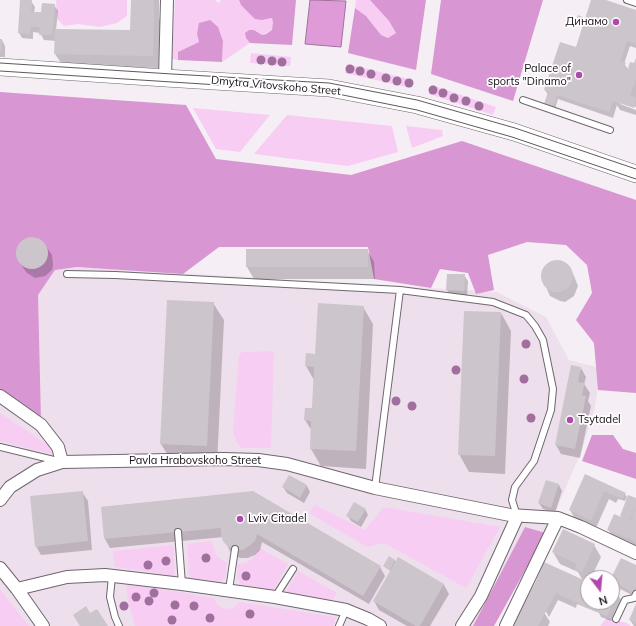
<!DOCTYPE html>
<meta charset="utf-8">
<style>
body{margin:0}
#map{position:relative;width:636px;height:626px;overflow:hidden;background:#f6eef5;font-family:Mulish,sans-serif}
canvas{display:block}
.north{position:absolute;left:580px;top:570px;width:40px;height:40px;box-sizing:border-box;background:#fffdff;border:1px solid #a19ea0;border-radius:50%;rotate:164deg;font-size:11px;font-weight:700;line-height:16px;text-align:center;color:#131012}
.north::after{content:'';display:block;margin:auto;width:14px;height:18px;background:#b149ab;clip-path:polygon(50% 0,100% 100%,50% 72%,0 100%)}
</style>
<div id="map">
<canvas width="636" height="626"></canvas>
<div class="north">N</div>
</div>
<script>
const c = document.querySelector('canvas').getContext('2d');
c.lineJoin = 'round';
function fillPath(path, color) { c.fillStyle = color; c.fill(path, 'evenodd'); }
const shape = rows => new Path2D(rows.map(r => 'M' + r).join(''));
function strokePath(path, color, width, dash) { c.strokeStyle = color; c.lineWidth = width; c.lineCap = dash ? 'butt' : 'round'; c.setLineDash(dash || []); c.stroke(path); }
function write(font, color, halo, rows, align = 'center') {
  c.font = font + ' Mulish,sans-serif'; c.lineWidth = 3.5; c.setLineDash([]); c.textBaseline = 'middle'; c.strokeStyle = halo; c.fillStyle = color; for (const [text, x, y, turn = 0] of rows) {
    c.save(); c.translate(x, y); c.rotate((+turn || 0) * Math.PI / 180); c.textAlign = isNaN(turn) ? turn : align; if (halo) c.strokeText(text, 0, 0); c.fillText(text, 0, 0); c.restore();
  }
}
const built = shape([
 [77,267,497,292,546,317,569,360,601,368,595,407,582,450,546,533,525,527,473,626,0,626,0,384,38,295,55,270]
]);
const green = shape([
 [56,0,127,0,127,16,117,23,100,27,78,24,64,26,57,19],
 [175,0,215,0,219,3,221,0,239,0,241,5,262,20,272,18,273,22,272,30,262,35,254,30,246,38,250,43,222,62,223,41,197,34,199,42,179,52,178,60,172,59],
 [356,0,370,0,373,3,389,21,396,33,388,38,381,35,366,16,355,8],
 [251,53,291,57,290,66,250,63],
 [347,64,413,80,411,88,345,73],
 [432,85,496,107,493,115,429,94],
 [193,108,270,115,240,152,216,149],
 [287,115,392,126,398,152,348,166,254,154],
 [406,126,442,130,443,136,412,148],
 [272,351,274,352,271,448,242,448,237,443,233,431,239,355,242,352,247,352],
 [0,413,50,446,52,454,0,441],
 [315,505,365,530,384,507,500,527,466,588,384,543,367,547,309,513],
 [212,541,216,555,222,560,227,563,225,578,219,583,189,578,187,544],
 [173,545,175,576,115,567,113,551],
 [259,548,288,564,273,591,242,586,237,579,238,564,246,563,253,558],
 [298,571,337,593,332,601,285,593],
 [126,583,214,598,217,604,222,608,229,609,235,607,239,602,336,617,333,626,135,626,128,602],
 [0,589,15,609,29,626,0,626],
 [607,618,627,623,631,626,602,626,600,625]
]);
const forest = shape([
 [239,0,296,0,292,45,250,43,246,38,245,33,249,30,254,30,262,35,266,34,272,30,273,22,272,18,262,20,255,19,241,5],
 [370,0,426,0,416,70,348,53,355,8,366,16,381,35,388,38,396,33,389,21],
 [441,0,543,0,513,101,431,74],
 [210,20,218,27,223,41,222,62,178,60,178,52,199,42,197,34,199,23],
 [0,92,186,105,216,159,351,175,462,141,636,200,636,393,598,390,594,343,576,320,592,293,587,265,566,245,527,242,488,255,494,290,476,294,468,273,440,269,431,288,374,279,368,247,219,247,183,274,77,267,55,270,38,295,41,421,0,392],
 [592,435,613,435,623,449,636,453,636,479,582,461],
 [525,527,546,533,494,626,473,626]
]);
const water = shape([
 [310,0,346,1,341,47,305,44,310,0]
]);
const shadow = shape([
 [132,0,159,0,159,18,160,21,159,68,63,66,55,54,56,41,44,40,40,33,33,32,33,39,22,38,19,33,31,1,35,7,34,13,42,14,54,5,58,11,56,30,131,31],
 [592,0,603,0,636,11,636,48,630,46,624,64,629,70,636,61,636,107,620,102,620,104,636,110,636,115,620,110,617,105,613,118,558,99,555,109,547,106,545,103,548,95,545,90,576,48,583,26,578,25,576,22,582,17,585,22],
 [0,40,2,40,5,46,5,57,0,57],
 [35,237,43,242,46,246,52,255,53,265,52,270,45,276,35,278,27,273,24,269,18,260,17,250,18,246,25,239],
 [367,250,374,262,375,279,254,279,247,267],
 [554,261,559,261,569,266,574,276,578,286,574,296,565,302,560,301,550,296,541,276,545,266],
 [448,275,464,275,468,281,467,297,451,296,447,290],
 [168,301,213,303,224,320,217,464,172,462,161,444],
 [363,307,373,324,366,469,321,466,311,449,312,431,305,420,313,409,314,380,306,366],
 [501,313,511,331,505,474,469,472,459,454],
 [581,368,586,377,584,384,590,393,588,401,591,406,580,458,561,454,556,445],
 [290,476,307,486,310,492,304,503,287,493,283,487],
 [586,476,625,494,627,497,625,501,618,499,616,503,609,499,596,528,575,519,570,510],
 [547,481,559,485,562,491,555,513,543,509,539,503],
 [82,492,88,501,92,550,41,555,36,546],
 [252,492,380,567,385,576,369,604,262,542,260,550,255,555,248,558,241,558,234,556,230,551,223,537,110,548,105,539,102,507],
 [636,499,636,548,614,539,608,529,623,519,621,516],
 [365,509,368,515,361,527,351,521,348,516],
 [594,545,601,557,591,578,588,578,588,602,612,602,612,580,636,566,636,597,620,589,618,595,621,600,611,621,601,617,599,613,577,604,576,608,558,600,549,617,544,608,542,609,550,622,548,626,512,626,525,602,583,581,578,572,560,564,553,552],
 [399,558,444,585,449,594,430,626,407,626,379,610,374,601,391,571,386,568,384,566,395,560,396,563],
 [636,605,636,626,634,626,630,620]
]);
const building = shape([
 [20,0,32,0,31,12,41,12,42,3,55,4,52,35,39,35,40,27,30,27,30,34,18,33],
 [131,0,154,0,153,56,54,54,55,29,130,30],
 [591,0,606,0,636,10,636,44,627,41,620,61,626,63,624,67,628,69,630,62,634,63,636,58,636,79,630,96,636,98,634,108,613,101,609,112,557,95,553,107,544,104,548,92,544,90,560,42,576,47],
 [578,15,583,17,581,24,575,22],
 [0,39,2,39,2,51,0,51],
 '16 253a16 16 0 1 1 32 0a16 16 0 1 1-32 0Z',
 [246,249,368,249,368,267,246,267],
 '541 276a16 16 0 1 1 32 0a16 16 0 1 1-32 0Z',
 [447,274,465,274,464,291,446,290],
 [167,300,214,302,207,446,160,444],
 [318,303,364,306,356,451,310,449,311,421,304,420,305,408,312,408,314,367,305,366,306,353,315,354],
 [464,311,501,312,495,456,458,455],
 [571,365,581,367,578,382,585,383,582,395,586,396,575,449,555,445],
 [585,474,626,493,623,499,604,491,591,520,569,510],
 [289,475,307,485,300,498,282,487],
 [546,480,559,484,551,508,538,503],
 [83,491,88,541,35,547,30,496],
 [253,491,381,566,363,596,257,534,255,541,249,546,242,550,235,549,228,547,223,541,221,535,221,528,104,539,101,507],
 [628,495,636,498,636,508,630,520,620,516],
 [354,502,366,509,358,522,346,516],
 [636,509,636,541,607,530,614,514,631,521],
 [563,529,595,544,582,572,575,569,577,564,552,552],
 [389,556,395,560,390,570,383,566],
 [398,557,444,584,420,626,416,626,373,601],
 [621,558,636,565,636,592,635,593,617,584,614,591,618,593,607,616,556,593,538,626,511,626,535,583,544,562,588,582,588,602,612,602,611,578],
 [636,604,636,623,629,620],
 [86,606,90,613,97,609,108,626,80,626,73,615]
]);
const lane = shape([
 [627,0,636,3],
 [523,100,610,130],
 [67,274,115,275,400,290,493,302,526,315,535,326,543,340,553,389,551,410,534,461,515,487,512,500,517,516],
 [0,447,58,461],
 [375,488,400,290],
 [178,532,182,584],
 [112,576,110,597,115,617,119,626],
 [229,590,235,549],
 [275,597,293,569],
 [616,619,625,600,634,598,636,594],
 [339,626,346,610]
]);
const street = shape([
 [165,78,167,0],
 [0,396,41,425,58,447,62,462],
 [0,500,10,487,37,470,62,462,223,459,258,460,287,464,375,488,510,515,558,518,581,527,636,553],
 [0,568,17,589],
 [43,626,17,589,67,577,105,575,182,584,275,597,346,610,368,619,380,626],
 [462,626,481,596,517,517],
 [506,626,558,518]
]);
const secondary = shape([
 [0,67,165,78,329,88,417,105,514,132,636,174]
]);
const tram = shape([
 [0,63,172,74,329,83,417,100,515,128,636,169],
 [0,71,328,92,417,110,512,137,636,179]
]);
const trees = [
 [261,60],
 [272,61],
 [282,62],
 [350,69],
 [360,71],
 [371,74],
 [386,78],
 [397,81],
 [409,83],
 [433,90],
 [443,93],
 [454,98],
 [466,101],
 [479,106],
 [526,344],
 [456,370],
 [524,379],
 [396,401],
 [412,406],
 [531,418],
 [206,558],
 [166,561],
 [148,565],
 [246,576],
 [154,593],
 [136,597],
 [149,601],
 [175,605],
 [124,606],
 [194,606],
 [250,614],
 [210,618],
 [172,620]
];
const markers = [
 [616,22,4,"#b149ab"],
 [579,75,4,"#b149ab"],
 [570,420,4,"#b149ab"],
 [240,519,4,"#b149ab"]
];
const poiNames = [
 ["Динамо",608,22],
 ["Palace of",571,69],
 ["sports \"Dinamo\"",571,82],
 ["Tsytadel",578,420,"left"],
 ["Lviv Citadel",248,519,"left"]
];
const streetNames = [
 ["Dmytra Vitovskoho Street",276,86,5],
 ["Pavla Hrabovskoho Street",195,461]
];
fillPath(built, '#eedfec');
fillPath(green, '#f8cdf4');
fillPath(forest, '#d896d2');
fillPath(water, '#de9bd8');
strokePath(water, '#a1719d', 1);
fillPath(shadow, '#0003');
fillPath(building, '#cdc5cc');
strokePath(lane, '#6e676d', 8);
strokePath(street, '#6e676d', 14);
strokePath(secondary, '#6e676d', 18);
strokePath(lane, '#fff', 6);
strokePath(street, '#fff', 12);
strokePath(secondary, '#fff', 17);
strokePath(tram, '#5e595d', 1);
c.fillStyle = '#a06f9e';
for (const [x, y] of trees) { c.beginPath(); c.arc(x, y, 4.5, 0, 2 * Math.PI); c.fill(); }
for (const [x, y, r, color] of markers) { const dot = new Path2D(); dot.arc(x, y, r, 0, 2 * Math.PI); c.fillStyle = color; c.fill(dot); strokePath(dot, '#fffdff', 1.5); }
write('11px', '#131012', '#fffdff', poiNames, 'right');
write('11px', '#131012', '#fffdff', streetNames);
</script>
